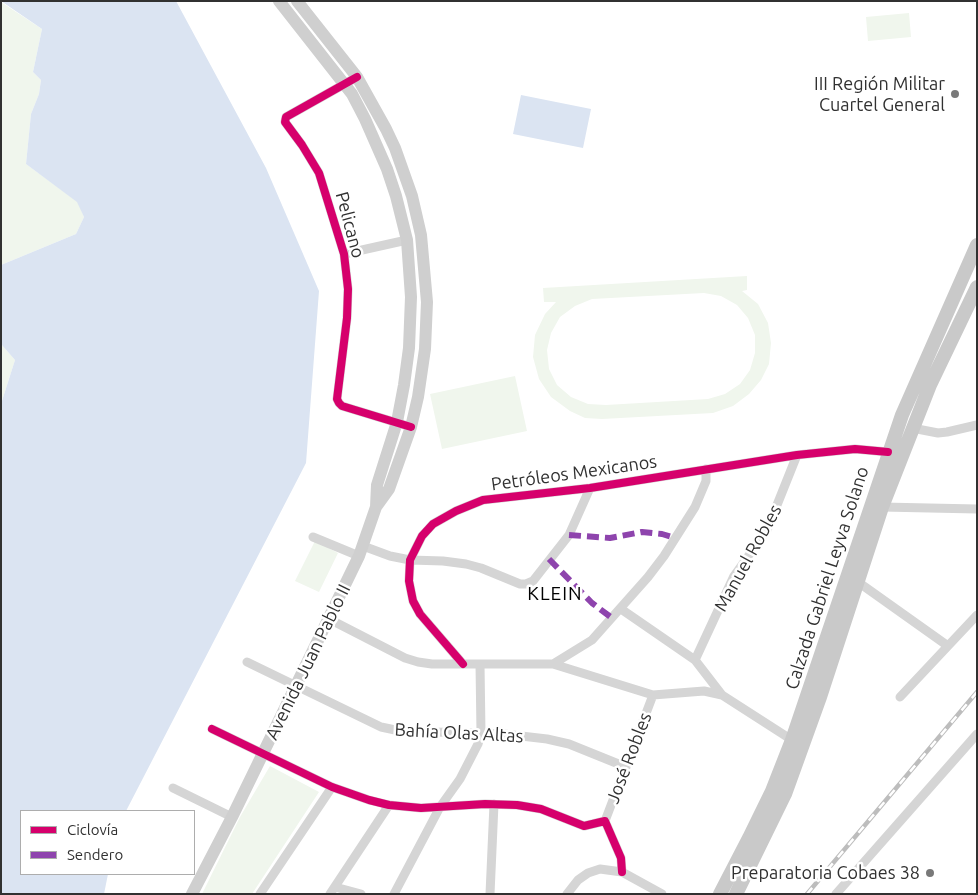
<!DOCTYPE html>
<meta charset="utf-8">
<style>
body{margin:0}
#map{position:relative;width:978px;height:895px;overflow:hidden;background:#fff;font-family:Ubuntu,sans-serif}
canvas{display:block}
.frame{position:absolute;inset:0;border:2px solid #313131;pointer-events:none}
.legend{position:absolute;left:20px;top:810px;width:175px;height:65px;box-sizing:border-box;background:#fff;border:1px solid #adadad;margin:0;padding:6px 9px;list-style:none;font-size:15px;color:#313131}
.legend li{display:flex;align-items:center;gap:10px;height:25px}
.legend b{width:25px;border:1px solid #adadad}
</style>
<div id="map">
<canvas width="978" height="895"></canvas>
<div class="frame"></div>
<ul class="legend">
<li><b style="height:6px;background:#d6006c"></b>Ciclovía</li>
<li><b style="height:6px;background:#8e44ad"></b>Sendero</li>
</ul>
</div>
<script>
const c = document.querySelector('canvas').getContext('2d');
c.lineJoin = 'round';
function fillPath(path, color) { c.fillStyle = color; c.fill(path, 'evenodd'); }
const shape = rows => new Path2D(rows.map(r => 'M' + r).join(''));
function strokePath(path, color, width, dash) { c.strokeStyle = color; c.lineWidth = width; c.lineCap = dash ? 'butt' : 'round'; c.setLineDash(dash || []); c.stroke(path); }
function write(font, color, halo, rows, align = 'center') {
  c.font = font + ' Ubuntu,sans-serif'; c.lineWidth = 5; c.setLineDash([]); c.textBaseline = 'middle'; c.strokeStyle = halo; c.fillStyle = color; for (const [text, x, y, turn = 0] of rows) {
    c.save(); c.translate(x, y); c.rotate((+turn || 0) * Math.PI / 180); c.textAlign = isNaN(turn) ? turn : align; if (halo) c.strokeText(text, 0, 0); c.fillText(text, 0, 0); c.restore();
  }
}
const green = shape([
 [1,2,42,29,33,72,41,80,39,94,31,114,26,164,78,202,84,217,76,234,1,265],
 [909,13,911,37,868,41,866,17],
 [747,276,747,290,742,291,758,304,768,323,771,343,769,364,761,380,749,394,733,406,713,413,602,419,585,418,570,411,551,397,539,379,533,357,535,335,545,314,556,302,544,302,543,288],
 [704,293,721,296,737,305,748,318,755,335,755,353,750,370,740,384,725,394,708,399,606,405,588,404,571,397,557,385,549,369,547,350,551,333,560,317,575,306,592,299],
 [1,344,15,360,1,404],
 [515,376,527,431,442,449,430,394],
 [315,541,338,553,319,592,295,581],
 [270,766,319,792,252,894,202,894,240,817]
]);
const water = shape([
 [1,1,176,1,266,168,319,291,306,463,126,811,21,811,21,874,108,874,104,894,1,894,1,404,15,360,1,344,1,265,76,234,84,217,77,202,26,164,31,114,39,94,41,80,33,72,42,29],
 [521,95,591,109,583,148,513,134]
]);
const minor = shape([
 [357,77,286,117,285,122,302,145,319,173,344,254,348,289,347,318,337,399,339,403,342,406,411,427],
 [344,254,407,240],
 [912,428,938,433,947,432,977,425],
 [882,507,977,509],
 [313,537,359,556],
 [363,546,390,556,410,560,443,561,466,564,481,568,520,584,526,584,533,581,569,535,590,488],
 [858,582,948,646],
 [621,609,695,660,722,695],
 [329,619,405,658,418,662,432,664,553,664,653,695,704,691,722,695,792,740],
 [695,660,734,576,767,530,797,455],
 [247,662,381,727,400,731,504,734,547,739,569,744,626,767],
 [463,664,420,614,413,601,409,581,410,560,422,536,433,524,456,511,483,500,590,488,797,455,855,449,888,452],
 [553,664,592,640,648,577,664,556,695,507,706,481,706,469],
 [900,697,977,615],
 [212,729,332,787,369,800,389,805,421,808,485,804,517,805,541,809,584,826,605,821,621,858,622,872],
 [173,788,232,817],
 [605,821,653,695],
 [335,887,361,894],
 [260,894,332,787],
 [330,894,389,805],
 [394,894,440,807,460,779,478,744,481,733,480,664],
 [490,894,494,804],
 [567,894,578,880,588,873,600,869,622,872,662,894],
 [836,894,977,734]
]);
const secondary = shape([
 [297,1,357,77,386,129,395,148,412,196,421,235,427,302,425,349,418,397,411,427,389,489,376,507],
 [192,894,232,817,359,556,376,507,377,485,397,422,404,385,409,348,411,297,407,240,396,196,387,169,365,119,352,94,279,1]
]);
const primary = shape([
 [720,894,749,838,772,791,792,740,902,415,977,245],
 [736,894,785,794,820,697,882,507,930,385,977,287]
]);
const rail = shape([
 [807,894,977,692]
]);
const quiet = shape([
 [569,535,610,538,642,532,662,534,675,538],
 [549,559,592,603,612,618]
]);
const cycleway = shape([
 [357,77,286,117,285,122,302,145,319,173,344,254,348,289,347,318,337,399,339,403,342,406,411,427],
 [463,664,420,614,413,601,409,581,410,560,422,536,433,524,456,511,483,500,590,488,797,455,855,449,888,452],
 [212,729,332,787,369,800,389,805,421,808,485,804,517,805,541,809,584,826,605,821,621,858,622,872]
]);
const markers = [
 [955,94,5,"#797979"],
 [930,873,5,"#797979"]
];
const poiNames = [
 ["III Región Militar",945,84],
 ["Cuartel General",945,105],
 ["Preparatoria Cobaes 38",920,873]
];
const streetNames = [
 ["Pelicano",350,225,75],
 ["Petróleos Mexicanos",574,473,-8],
 ["Manuel Robles",748,558,-61],
 ["Calzada Gabriel Leyva Solano",827,578,-72],
 ["Avenida Juan Pablo II",308,662,-64],
 ["Bahía Olas Altas",459,733,3],
 ["José Robles",629,758,-69]
];
const neighbourhoodNames = [
 ["KLEIN",555,594]
];
fillPath(green, '#f0f6ed');
fillPath(water, '#dbe4f2');
strokePath(minor, '#d5d5d5', 9);
strokePath(secondary, '#cfcfcf', 12);
strokePath(primary, '#c9c9c9', 14);
strokePath(rail, '#bdbdbd', 4.5);
strokePath(rail, '#fff', 2.5, [8]);
strokePath(quiet, '#8e44ad', 6, [12, 6]);
strokePath(cycleway, '#d6006c', 8);
for (const [x, y, r, color] of markers) { const dot = new Path2D(); dot.arc(x, y, r, 0, 2 * Math.PI); c.fillStyle = color; c.fill(dot); strokePath(dot, '#fff', 2); }
write('18px', '#313131', '#fff', poiNames, 'right');
write('18px', '#313131', '#fff', streetNames);
c.letterSpacing = '1px';
write('19px', '#000', '#fff', neighbourhoodNames);
c.letterSpacing = '0px';
</script>
